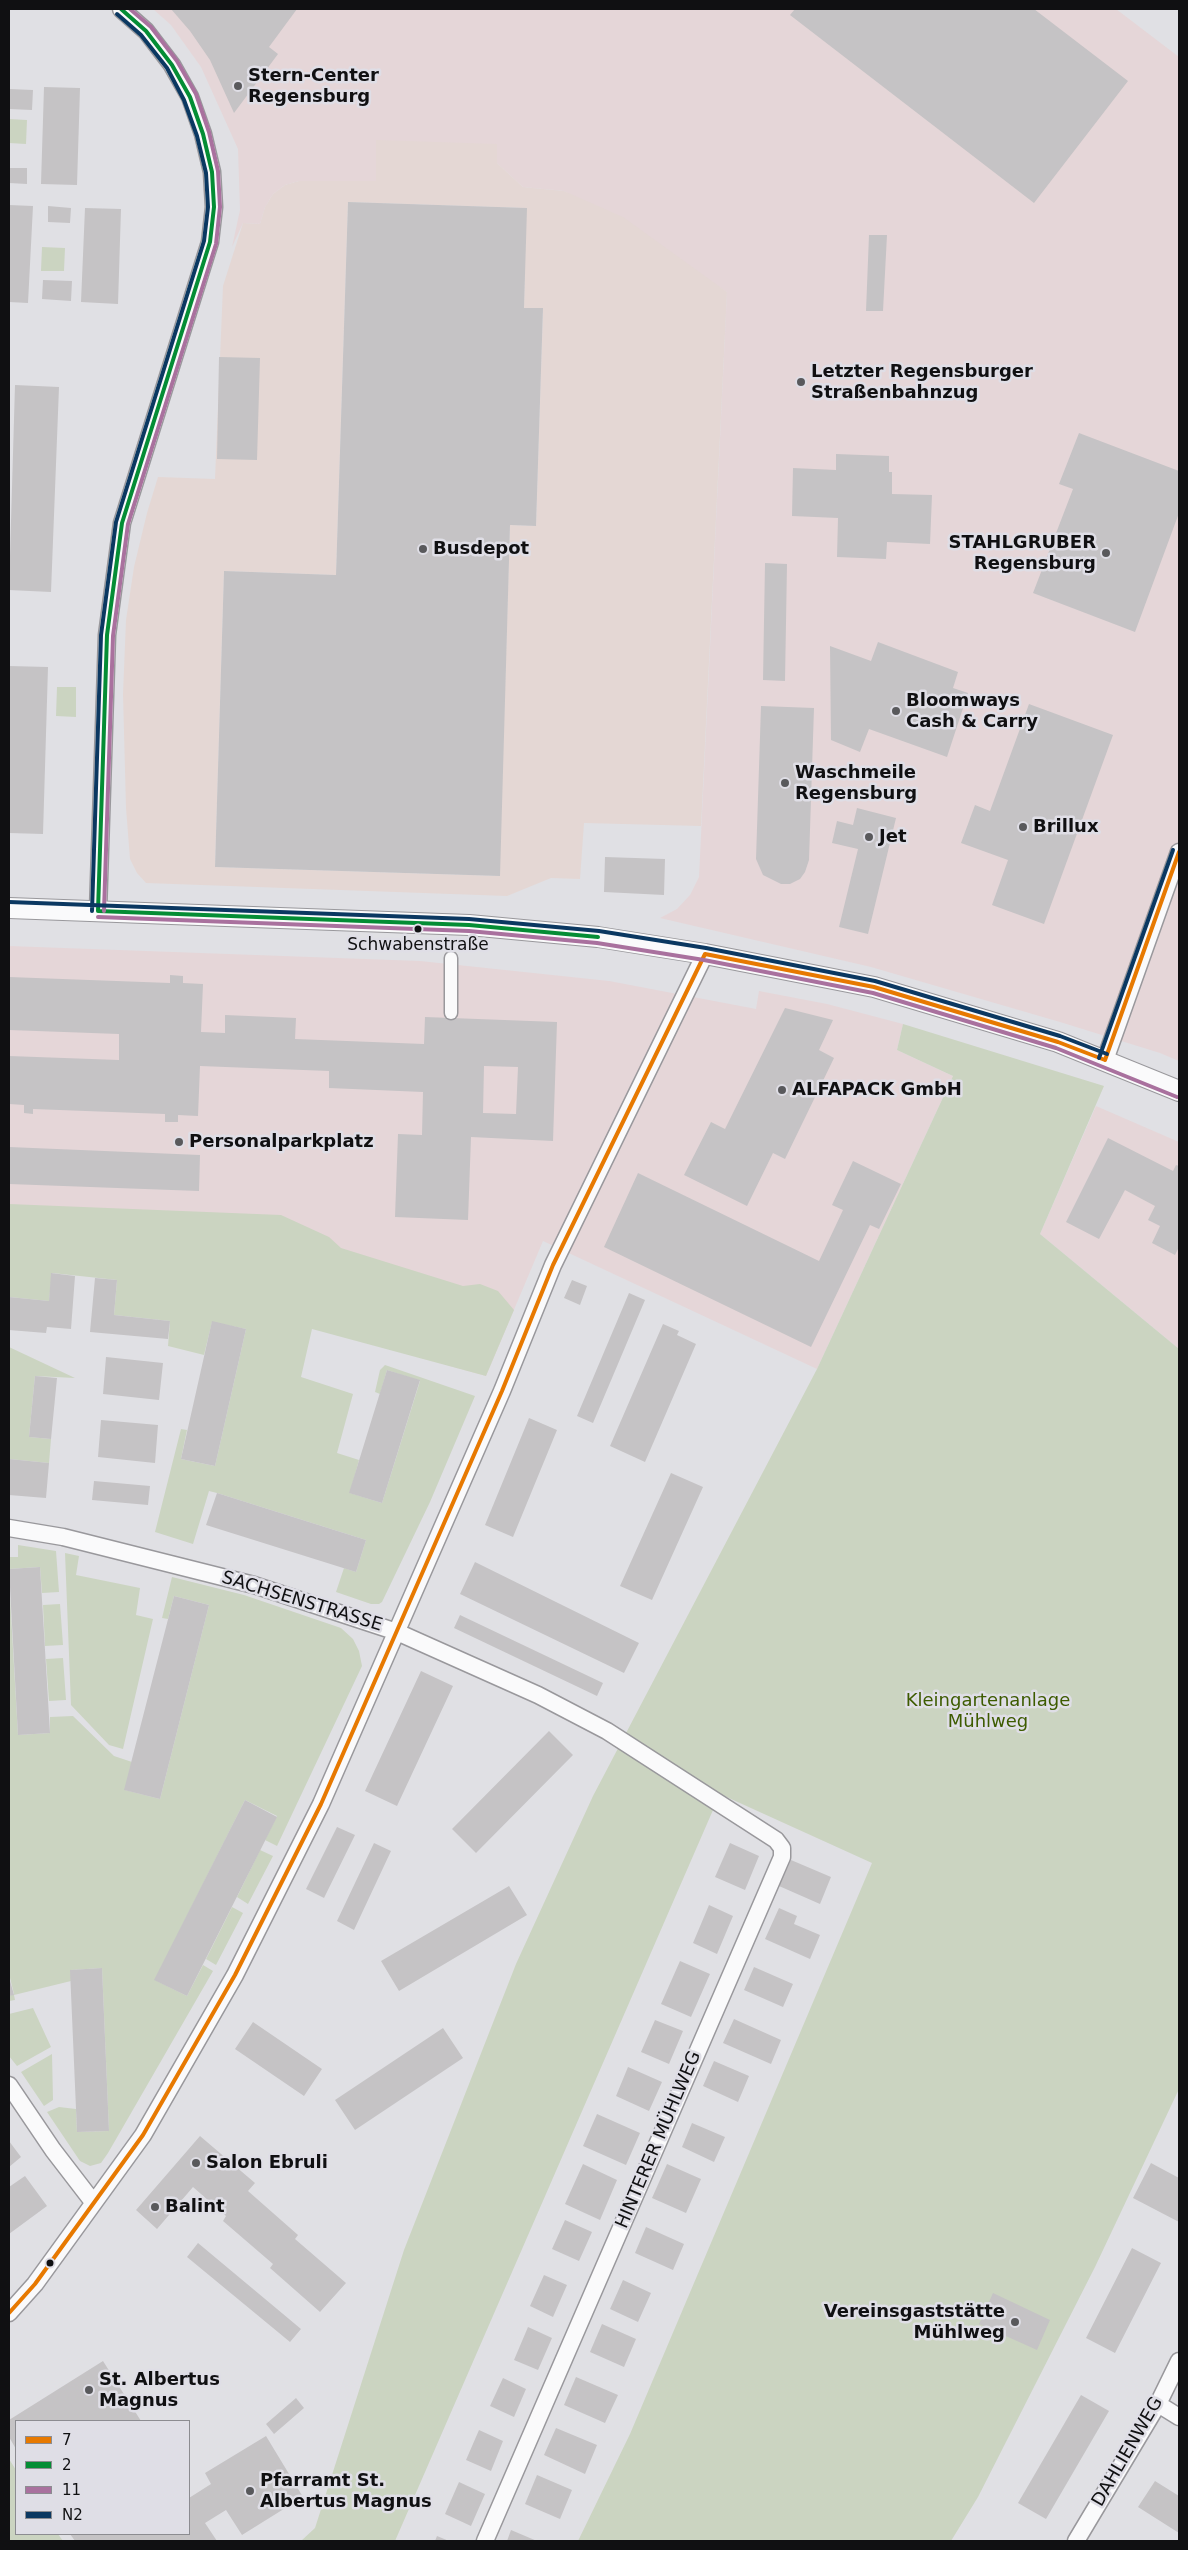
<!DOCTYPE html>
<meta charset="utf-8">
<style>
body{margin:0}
#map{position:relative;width:1188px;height:2550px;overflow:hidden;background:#e0e0e4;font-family:"DejaVu Sans",sans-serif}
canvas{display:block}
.frame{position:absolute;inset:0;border:10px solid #101012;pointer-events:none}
.legend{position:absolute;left:15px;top:2420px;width:175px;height:115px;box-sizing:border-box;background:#dfdee6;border:1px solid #8c8c91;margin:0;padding:6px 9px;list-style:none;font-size:15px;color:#101012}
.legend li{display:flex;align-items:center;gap:10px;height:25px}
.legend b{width:25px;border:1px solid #8c8c91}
</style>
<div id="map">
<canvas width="1188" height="2550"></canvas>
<div class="frame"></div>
<ul class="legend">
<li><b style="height:6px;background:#e77901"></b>7</li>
<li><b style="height:6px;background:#048d35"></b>2</li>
<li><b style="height:6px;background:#a9719e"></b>11</li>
<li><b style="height:6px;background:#0b3861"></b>N2</li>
</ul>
</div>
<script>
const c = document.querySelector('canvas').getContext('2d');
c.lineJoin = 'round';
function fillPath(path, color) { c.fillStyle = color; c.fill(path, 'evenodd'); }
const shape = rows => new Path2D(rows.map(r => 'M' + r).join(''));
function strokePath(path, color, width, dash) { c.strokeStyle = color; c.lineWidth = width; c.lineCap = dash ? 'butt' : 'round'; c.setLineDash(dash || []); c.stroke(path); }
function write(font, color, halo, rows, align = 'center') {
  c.font = font + ' "DejaVu Sans",sans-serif'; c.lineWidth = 5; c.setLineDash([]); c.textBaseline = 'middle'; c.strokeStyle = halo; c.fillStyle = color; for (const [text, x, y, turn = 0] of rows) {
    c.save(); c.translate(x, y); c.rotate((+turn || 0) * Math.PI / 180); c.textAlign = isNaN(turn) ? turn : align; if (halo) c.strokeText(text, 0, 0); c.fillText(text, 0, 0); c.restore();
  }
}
const commercial = shape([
 [153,9,1116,9,1179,57,1179,1061,1160,1053,1060,1022,871,967,660,918,677,909,690,895,699,877,727,292,564,191,523,187,497,163,497,144,377,181,299,181,285,185,273,194,265,207,260,224,243,223,232,247,240,210,238,149,201,67,171,25],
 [9,946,420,961,609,981,756,1009,759,991,827,1004,903,1024,897,1050,953,1076,817,1369,543,1241,486,1376,85,1264,9,1263],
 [1096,1106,1179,1142,1179,1349,1040,1234]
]);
const industrial = shape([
 [376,140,497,144,497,163,523,187,564,191,623,217,727,292,701,826,584,823,580,879,551,878,507,896,146,883,137,873,130,859,126,808,123,694,126,620,134,567,147,513,158,477,215,479,223,286,243,223,260,224,265,207,273,194,285,185,299,181,376,181],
 [348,202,526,208,524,308,543,309,536,526,510,525,499,876,215,867,224,571,336,575]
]);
const green = shape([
 [9,119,27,120,26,144,9,143],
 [42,247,65,248,64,271,41,271],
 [57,687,76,687,76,717,56,716],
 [903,1024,1104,1086,1040,1234,1179,1349,1179,2089,1095,2267,978,2497,951,2541,578,2541,630,2434,872,1863,720,1794,395,2541,301,2541,315,2528,404,2250,516,1964,593,1796,817,1369,953,1076,897,1050],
 [9,1204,281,1215,329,1237,341,1248,463,1286,480,1284,498,1291,514,1310,486,1376,312,1329,301,1377,353,1394,337,1453,359,1460,350,1493,382,1503,420,1381,387,1370,380,1394,375,1392,380,1370,385,1365,475,1396,430,1502,382,1602,379,1604,371,1604,336,1592,344,1568,356,1572,366,1540,217,1493,209,1491,193,1544,155,1532,181,1429,187,1430,181,1459,215,1466,246,1329,212,1322,204,1355,168,1346,170,1321,114,1315,117,1280,52,1273,49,1301,9,1297],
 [9,1347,75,1378,35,1376,29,1437,51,1439,49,1463,9,1459],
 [18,1545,56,1551,59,1592,42,1593,40,1567,9,1569,9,1557,18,1557],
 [65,1553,79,1556,76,1575,140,1588,136,1615,153,1619,123,1749,109,1745,71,1705],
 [172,1577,244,1595,341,1628,353,1639,359,1651,362,1666,277,1846,265,1840,277,1816,245,1800,155,1980,187,1996,203,1965,213,1971,108,2153,101,2163,90,2166,80,2161,47,2112,59,2107,76,2109,77,2132,109,2131,102,1968,71,1970,71,1981,14,1995,15,2000,9,2001,9,1996,14,1994,9,1974,9,1580,18,1735,50,1733,50,1717,73,1716,114,1756,132,1762,125,1790,160,1799,209,1605,174,1596,168,1619,162,1618],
 [60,1604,63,1645,45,1646,43,1605],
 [63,1658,66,1700,49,1701,46,1659],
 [260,1850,273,1856,248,1904,237,1897],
 [232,1907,243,1913,216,1965,206,1959],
 [33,2008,51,2047,17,2066,9,2056,9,2014],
 [52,2054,53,2100,44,2106,21,2072],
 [9,2459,16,2470,16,2534,58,2534,63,2541,9,2541]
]);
const building = shape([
 [171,9,297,9,269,47,278,54,234,113,210,60,190,31],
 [795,9,1034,9,1128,81,1034,203,790,15],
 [44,87,80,88,77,185,41,184],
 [9,89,33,90,32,110,9,109],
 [9,168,27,168,27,184,9,183],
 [348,202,527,208,524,308,543,308,536,526,510,525,500,876,215,867,224,571,336,575],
 [9,205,33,206,28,303,9,302],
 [48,206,71,208,70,223,48,222],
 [85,208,121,209,118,304,81,302],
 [869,235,887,235,883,311,866,311],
 [43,280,72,281,71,301,42,299],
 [219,357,260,358,257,460,217,459],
 [15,385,59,387,51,592,9,590],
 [1079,433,1179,471,1179,513,1135,632,1033,593,1073,489,1059,484],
 [836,454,889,456,889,472,892,472,892,494,932,495,930,544,887,542,886,559,837,557,838,518,792,516,793,468,836,470],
 [765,563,787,564,785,681,763,680],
 [878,642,958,672,953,688,968,693,947,757,869,729,860,752,831,740,830,646,871,661],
 [9,666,48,667,43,834,9,833],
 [1029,704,1113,735,1044,924,992,905,1008,860,961,843,975,805,990,811],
 [761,706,814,708,809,860,805,872,800,879,790,884,781,884,763,875,756,859],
 [857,808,896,818,868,934,839,927,858,849,832,843,837,821,853,825],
 [605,857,665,859,664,895,604,892],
 [170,975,183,976,183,983,203,984,201,1032,225,1033,225,1015,296,1018,295,1039,424,1044,425,1017,557,1022,553,1141,471,1137,468,1220,395,1217,398,1134,422,1135,423,1092,329,1088,329,1071,200,1066,198,1116,178,1115,178,1122,165,1122,165,1114,33,1109,33,1114,24,1113,24,1105,9,1104,9,1056,119,1060,119,1034,9,1030,9,977,170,983],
 [484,1066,518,1067,516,1114,483,1113],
 [785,1008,833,1020,819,1050,834,1058,785,1159,773,1153,747,1206,684,1175,711,1122,725,1129],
 [1108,1138,1173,1171,1176,1165,1179,1166,1179,1247,1175,1255,1152,1243,1160,1226,1148,1220,1155,1206,1125,1190,1099,1239,1066,1222],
 [9,1147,200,1155,199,1191,9,1184],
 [853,1161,901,1184,879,1229,870,1225,811,1347,604,1247,638,1173,819,1261,843,1210,832,1205],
 [51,1273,75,1276,71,1329,47,1327,46,1333,9,1330,9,1297,49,1301],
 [95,1278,117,1280,114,1315,170,1321,168,1339,90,1332],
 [572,1280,587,1286,580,1305,564,1298],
 [629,1293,645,1300,593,1423,577,1416],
 [212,1321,246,1329,215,1466,181,1459],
 [663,1324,679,1331,677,1335,696,1344,645,1462,610,1446],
 [106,1357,163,1363,159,1400,103,1394],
 [387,1370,420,1380,382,1503,349,1493],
 [35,1376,57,1378,51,1439,29,1437],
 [529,1418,557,1430,513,1537,485,1525],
 [101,1420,158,1425,155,1463,98,1457],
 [9,1459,49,1463,46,1498,9,1495],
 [671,1473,703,1487,652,1600,620,1586],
 [94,1481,150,1486,148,1505,92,1500],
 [217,1493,366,1540,356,1572,206,1525],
 [475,1562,639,1643,624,1673,460,1594],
 [40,1567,50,1733,18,1735,9,1569],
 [174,1596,209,1605,160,1799,124,1790],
 [460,1615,603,1683,597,1696,454,1628],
 [421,1671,453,1686,397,1806,365,1791],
 [549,1731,573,1755,476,1853,452,1829],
 [245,1800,277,1817,187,1996,154,1980],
 [337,1827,355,1835,324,1898,306,1889],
 [374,1843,391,1851,354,1930,337,1921],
 [730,1843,759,1856,745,1890,715,1877],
 [791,1860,831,1877,820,1904,779,1886],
 [509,1886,527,1915,399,1991,381,1961],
 [709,1905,733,1916,717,1954,693,1943],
 [779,1908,797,1916,794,1924,820,1935,810,1959,765,1939],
 [680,1961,710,1974,691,2017,661,2004],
 [754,1967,793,1984,783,2007,744,1990],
 [102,1968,109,2131,77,2132,70,1970],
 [9,1977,14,1995,9,1996],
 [734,2019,781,2040,771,2064,723,2043],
 [655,2020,683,2031,669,2064,641,2052],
 [253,2022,322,2069,304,2096,235,2049],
 [443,2028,463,2058,355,2130,335,2100],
 [714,2061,749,2076,738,2102,703,2086],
 [628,2067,662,2082,649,2111,616,2096],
 [597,2114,640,2133,626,2165,583,2146],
 [692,2123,725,2137,714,2162,682,2147],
 [200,2136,255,2183,248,2191,298,2235,295,2239,346,2283,320,2312,270,2268,273,2264,223,2221,226,2216,193,2187,157,2229,136,2210],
 [9,2141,21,2157,9,2167],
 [1151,2163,1179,2178,1179,2222,1133,2198],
 [583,2164,617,2180,600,2220,565,2204],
 [667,2164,701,2179,686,2213,652,2198],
 [25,2176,47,2206,9,2234,9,2187],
 [565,2220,592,2232,579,2261,552,2249],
 [646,2227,684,2244,673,2270,635,2253],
 [198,2243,301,2329,290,2342,187,2257],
 [1132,2248,1161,2263,1115,2353,1086,2338],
 [544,2275,567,2285,553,2317,530,2306],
 [623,2280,651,2293,638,2322,610,2309],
 [993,2293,1050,2320,1037,2350,979,2324],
 [602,2324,636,2339,624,2367,590,2352],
 [528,2327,552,2338,538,2370,514,2360],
 [103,2361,141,2421,16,2421,16,2449,9,2437,9,2420],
 [576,2377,618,2395,605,2423,564,2405],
 [503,2378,526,2389,514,2417,490,2406],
 [1081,2395,1109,2411,1046,2519,1018,2503],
 [296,2398,304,2408,274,2434,266,2424],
 [556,2428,597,2445,585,2474,544,2455],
 [479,2430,503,2441,491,2471,466,2460],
 [266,2436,303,2497,242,2535,226,2510,205,2523,217,2541,75,2541,70,2534,189,2534,189,2498,211,2484,205,2473],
 [537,2475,572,2490,560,2519,525,2504],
 [1155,2481,1179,2496,1179,2533,1138,2507],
 [459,2482,485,2494,471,2526,445,2514],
 [511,2530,537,2541,507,2541],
 [437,2536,449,2541,435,2541]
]);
const pedestrian = shape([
 [451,1013,451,958]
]);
const minor = shape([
 [98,911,107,635,122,523,210,242,214,207,212,172,203,134,190,97,172,65,146,31,121,9],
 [1105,1060,1179,852],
 [9,1528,63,1537,254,1585,397,1632,538,1695,607,1731,776,1840,782,1848,782,1857,485,2541],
 [9,2085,53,2150,93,2202],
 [9,2313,35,2284,143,2135,235,1975,321,1804,502,1391,553,1265,705,954],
 [1158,2404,1179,2417],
 [1076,2541,1158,2404,1179,2361]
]);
const tertiary = shape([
 [9,908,469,925,598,937,705,954,874,987,1058,1042,1179,1091]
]);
const bus1 = shape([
 [705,954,874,987,1058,1042,1105,1060],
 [1105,1060,1179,852],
 [9,2313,35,2284,143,2135,235,1975,321,1804,502,1391,553,1265,705,954]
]);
const bus2 = shape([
 [98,911,107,635,122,523,210,242,214,207,212,172,203,134,190,97,172,65,146,31,121,9],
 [98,911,469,925,598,937]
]);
const bus3 = shape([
 [104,911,113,636,128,524,216,244,220,207,218,171,209,132,196,94,177,61,151,27,130,9],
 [98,917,469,931,597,943,704,960,873,993,1056,1048,1177,1097]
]);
const bus4 = shape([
 [9,902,469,919,599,931,706,948,875,981,1060,1036,1107,1054],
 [92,911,101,635,116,522,204,241,208,207,206,173,197,136,184,100,167,68,141,35,117,14],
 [1099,1058,1173,850]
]);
const markers = [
 [238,86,5,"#59595c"],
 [801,382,5,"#59595c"],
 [423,549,5,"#59595c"],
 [1106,553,5,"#59595c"],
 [896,711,5,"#59595c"],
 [785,783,5,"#59595c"],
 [1023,827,5,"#59595c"],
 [869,837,5,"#59595c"],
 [418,929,4.5,"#101012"],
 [782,1090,5,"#59595c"],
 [179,1142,5,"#59595c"],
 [196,2163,5,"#59595c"],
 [155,2207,5,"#59595c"],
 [50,2263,4.5,"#101012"],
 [1015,2322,5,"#59595c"],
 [89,2390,5,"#59595c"],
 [250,2491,5,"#59595c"]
];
const busNames = [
 ["Schwabenstraße",418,946]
];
const poiNames = [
 ["Stern-Center",248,76],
 ["Regensburg",248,97],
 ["Letzter Regensburger",811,372],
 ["Straßenbahnzug",811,393],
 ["STAHLGRUBER",1096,543,"right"],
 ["Regensburg",1096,564,"right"],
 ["Busdepot",433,549],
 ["Bloomways",906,701],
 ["Cash & Carry",906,722],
 ["Waschmeile",795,773],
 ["Regensburg",795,794],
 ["Brillux",1033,827],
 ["Jet",879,837],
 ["ALFAPACK GmbH",792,1090],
 ["Personalparkplatz",189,1142],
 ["Salon Ebruli",206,2163],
 ["Balint",165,2207],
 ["Vereinsgaststätte",1005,2312,"right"],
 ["Mühlweg",1005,2333,"right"],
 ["St. Albertus",99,2380],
 ["Magnus",99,2401],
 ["Pfarramt St.",260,2481],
 ["Albertus Magnus",260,2502]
];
const streetNames = [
 ["SACHSENSTRASSE",302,1602,17],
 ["HINTERER MÜHLWEG",659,2140,-67],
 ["DAHLIENWEG",1128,2452,-60]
];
const parkNames = [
 ["Kleingartenanlage",988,1701],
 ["Mühlweg",988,1722]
];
fillPath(commercial, '#e5d6d8');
fillPath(industrial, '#e4d7d4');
fillPath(green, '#cbd4c1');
fillPath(building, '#c5c3c5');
strokePath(pedestrian, '#99989c', 15);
strokePath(minor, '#99989c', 19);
strokePath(tertiary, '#99989c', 22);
strokePath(pedestrian, '#fafafb', 12);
strokePath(minor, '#fafafb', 16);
strokePath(tertiary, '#fafafb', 20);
strokePath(bus1, '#e77901', 4);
strokePath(bus2, '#048d35', 4);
strokePath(bus3, '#a9719e', 4);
strokePath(bus4, '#0b3861', 4);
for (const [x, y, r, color] of markers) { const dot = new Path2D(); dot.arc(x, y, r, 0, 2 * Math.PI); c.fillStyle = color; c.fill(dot); strokePath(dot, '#dfdee6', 2); }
write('17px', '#101012', '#dfdee6', busNames);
write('bold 18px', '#101012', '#dfdee6', poiNames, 'left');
write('18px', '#101012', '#dfdee6', streetNames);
write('18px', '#3d5b00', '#dfdee6', parkNames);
</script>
